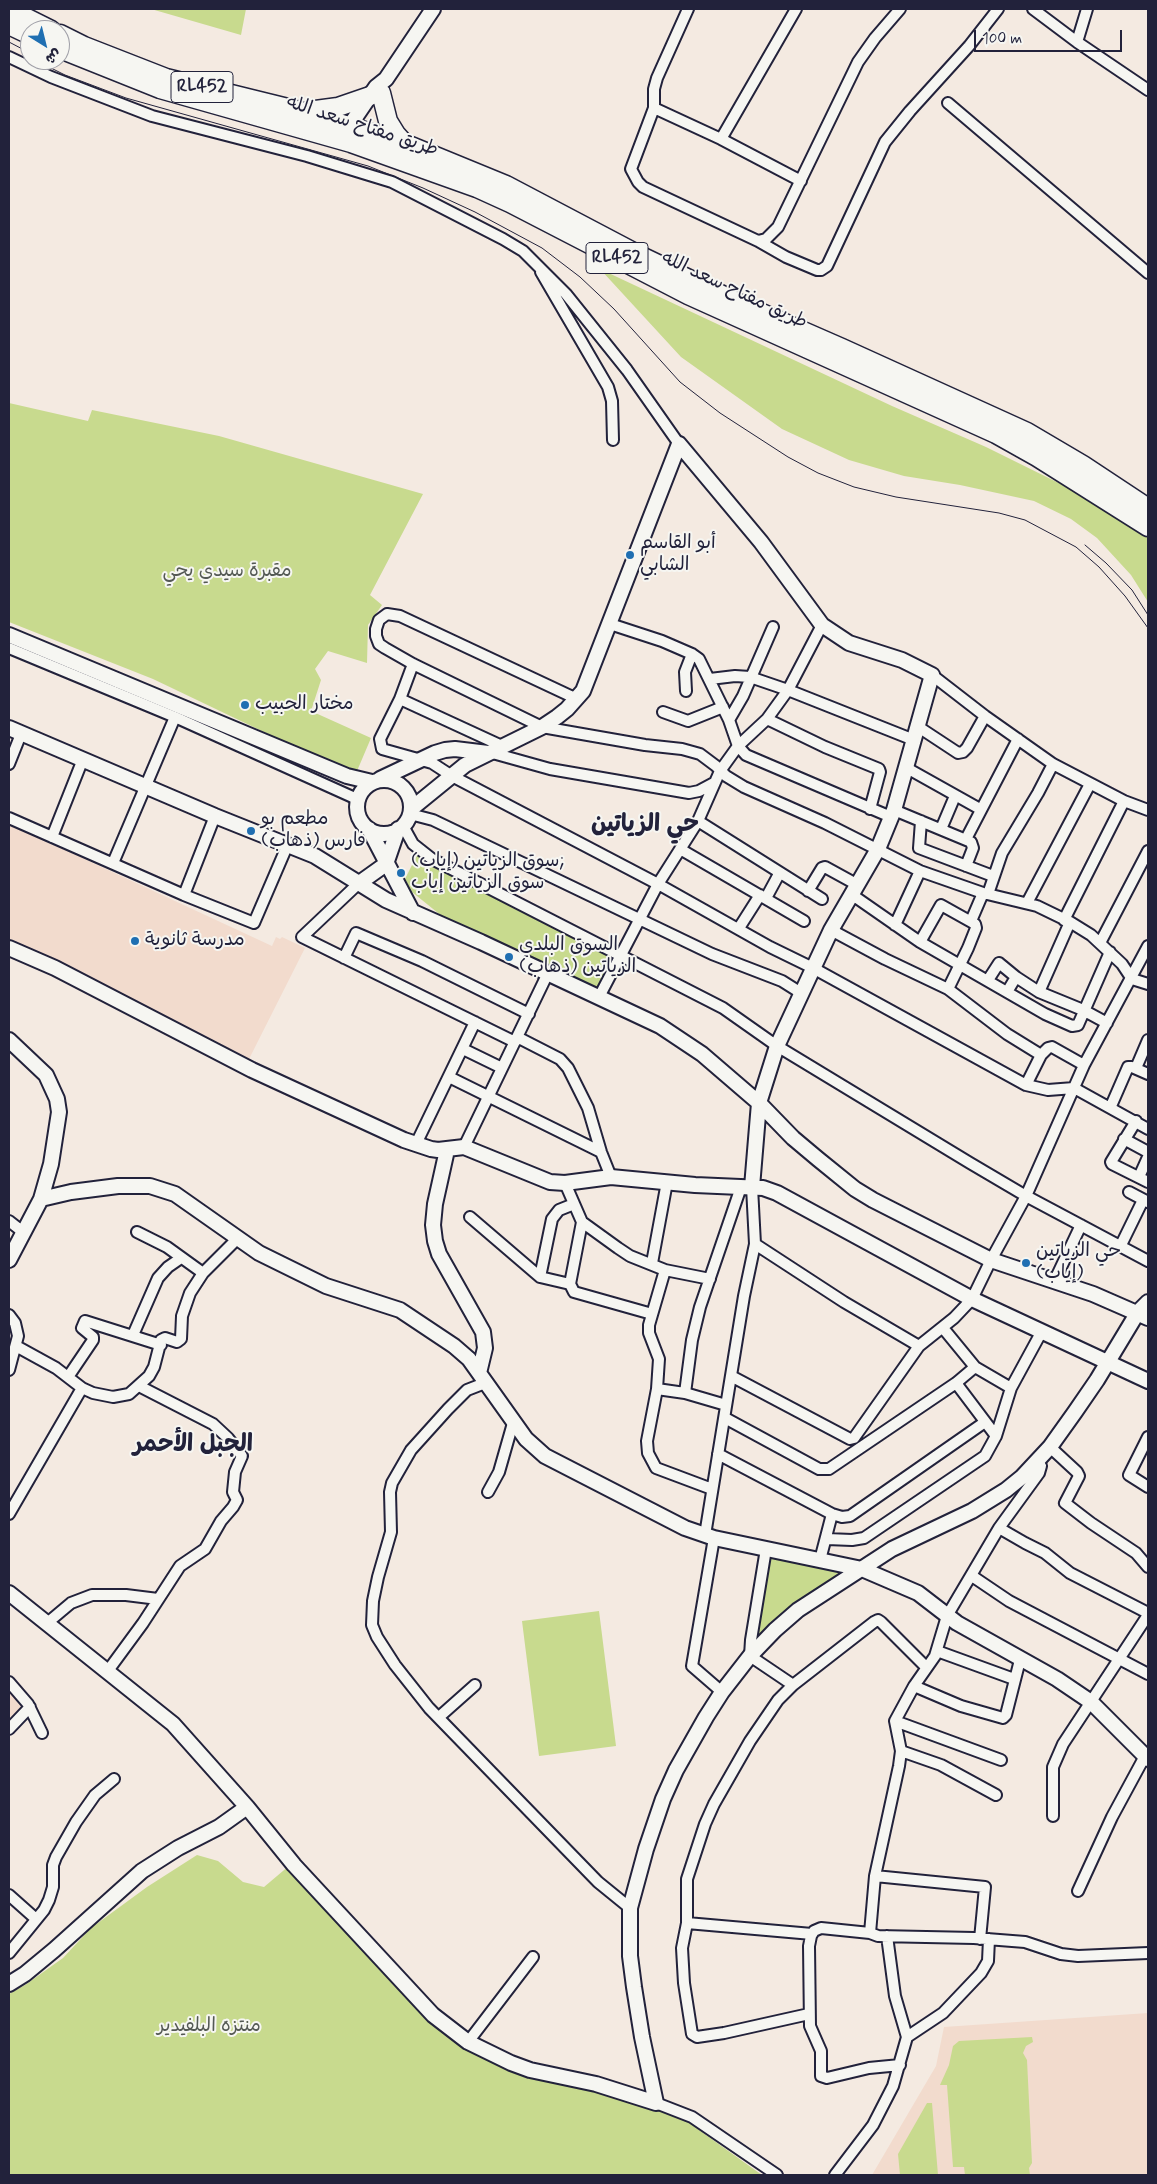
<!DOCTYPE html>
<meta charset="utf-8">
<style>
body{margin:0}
#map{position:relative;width:1157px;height:2184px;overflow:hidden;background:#f4eae1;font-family:Mynerve,"Playpen Sans Arabic",sans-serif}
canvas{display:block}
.frame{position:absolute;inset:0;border:10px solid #22223b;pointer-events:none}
.north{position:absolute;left:20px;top:20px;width:50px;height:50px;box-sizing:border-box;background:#f6f6f2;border:1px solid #a1a1a9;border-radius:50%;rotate:144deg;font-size:14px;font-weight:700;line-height:20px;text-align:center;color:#22223b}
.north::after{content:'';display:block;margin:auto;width:18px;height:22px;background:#1f6fb2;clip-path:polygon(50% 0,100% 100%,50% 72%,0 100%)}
.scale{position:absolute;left:974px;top:30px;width:148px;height:22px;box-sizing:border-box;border:2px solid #22223b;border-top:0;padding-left:6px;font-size:15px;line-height:18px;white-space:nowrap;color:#22223b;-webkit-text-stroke:4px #f6f6f2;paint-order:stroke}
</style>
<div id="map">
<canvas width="1157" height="2184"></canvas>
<div class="frame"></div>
<div class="north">ش</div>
<div class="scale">100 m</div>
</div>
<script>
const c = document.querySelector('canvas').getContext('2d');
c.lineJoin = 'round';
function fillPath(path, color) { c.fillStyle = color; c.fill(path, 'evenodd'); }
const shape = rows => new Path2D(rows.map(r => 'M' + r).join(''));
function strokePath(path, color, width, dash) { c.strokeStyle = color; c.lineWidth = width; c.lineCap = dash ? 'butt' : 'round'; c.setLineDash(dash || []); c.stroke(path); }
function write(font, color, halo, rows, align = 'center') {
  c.font = font + ' Mynerve,"Playpen Sans Arabic",sans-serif'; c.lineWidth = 4; c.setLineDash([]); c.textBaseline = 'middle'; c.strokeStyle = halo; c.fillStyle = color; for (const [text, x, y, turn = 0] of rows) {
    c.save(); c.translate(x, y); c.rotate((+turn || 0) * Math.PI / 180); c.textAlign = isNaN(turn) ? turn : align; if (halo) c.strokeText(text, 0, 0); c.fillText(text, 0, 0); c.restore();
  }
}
const built = shape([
 [9,824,272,946,276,937,280,939,282,937,305,948,249,1059,46,958,9,943],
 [9,1688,29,1708,9,1729],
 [1148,2013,1148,2175,872,2175,936,2066,944,2027]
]);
const green = shape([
 [151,9,246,9,241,35],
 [600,269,892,406,986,447,1085,496,1148,537,1148,602,1131,575,1097,538,1071,519,1034,501,960,485,904,476,849,460,782,429,681,357],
 [9,403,88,421,92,410,219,436,423,494,370,595,382,605,368,625,367,663,328,651,315,669,321,680,311,711,371,738,357,771,310,754,153,679,9,622],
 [417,855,618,957,599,991,443,917,412,892,405,879],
 [770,1553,850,1570,754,1649],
 [599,1611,616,1746,539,1756,522,1621],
 [197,1855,218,1861,243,1882,264,1887,290,1865,465,2042,688,2117,699,2130,762,2175,9,2175,9,1994,25,1985,63,1958,91,1928,147,1887],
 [1032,2037,1033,2042,1026,2046,1023,2053,1027,2060,1032,2163,1029,2168,1030,2175,965,2175,964,2167,953,2167,947,2085,940,2085,949,2065,953,2046,959,2041],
 [927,2103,932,2103,938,2175,900,2175,898,2154]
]);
const street = shape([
 [688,9,657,78,654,89,654,108,631,169,638,182,643,187,758,241,766,239,778,227,858,62,875,38,900,9],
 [1033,9,1077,42,1148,90],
 [1077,42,1087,9],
 [9,57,51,77,152,116,307,156,392,182,503,239,523,251,566,294,627,370,679,444],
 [948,103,1148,273],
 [654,108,721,139,801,181],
 [721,139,796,9],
 [758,241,786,257,817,270,821,270,827,266,885,142,910,111,969,46,998,9],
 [541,272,608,387,612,401,613,440],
 [610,624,662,641,692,654,699,659,729,720,738,746,746,755,891,817],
 [9,648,175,717,357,799],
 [413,664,400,699,380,739,382,749,432,763,452,776,658,884,770,947,813,968,1026,1085,1048,1090,1074,1088,1148,1129],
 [932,675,985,716,1053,764,1124,801,1148,810],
 [710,679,735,676,750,677,788,690,914,740],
 [686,691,685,672,692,654],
 [400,699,502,746],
 [577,699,400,616,387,614,379,620,376,629,376,636,379,644,385,648,413,664,542,727,645,745,682,749,700,754,716,766,726,776,744,787,825,823,920,871,983,893,1037,906,1070,922,1091,935,1122,964,1132,979,1148,984],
 [663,712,688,721,723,707],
 [767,719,825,747,879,769,880,772,870,809],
 [729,720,743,696,773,627],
 [917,726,958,753,963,752,967,748,985,716],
 [489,752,550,769,689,793,699,791,714,783],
 [9,764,21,734],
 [905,767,980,809],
 [894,810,971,842,973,848,966,866],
 [410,814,433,820,712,954,782,981,801,993],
 [9,818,184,895,254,923,288,844],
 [698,821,822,899],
 [921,821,919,848,993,876],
 [403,826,413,844,432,859,723,1008,777,1046,970,1163,1026,1196,1148,1261],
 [941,829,955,796],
 [52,837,83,759],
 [966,839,1018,739],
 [680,849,804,921],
 [113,863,175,717],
 [358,884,302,937,515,1042],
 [808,891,822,868,825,867,856,884],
 [851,894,920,942,1045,1014,1072,1026,1078,1025,1110,952],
 [988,894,1002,853,1038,793,1053,764],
 [184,895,215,816],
 [766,898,779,874],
 [1027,903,1090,784],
 [1064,920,1124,801],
 [971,921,983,893],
 [895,925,920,871],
 [739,928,760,895],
 [831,930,885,959,948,989,1007,1034,1041,1055],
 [920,942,941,905,975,924,976,928,968,948,948,989],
 [1100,943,1148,851],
 [344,958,356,933,422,961,529,1014],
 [988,980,999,963,1016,977],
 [1007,992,1016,977,1039,992,1083,1010,1107,1023],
 [1039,992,1070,922],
 [599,997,658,884,698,821,720,771,738,746,767,719,788,690,822,625],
 [517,1037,560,1059,568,1068,588,1108,601,1152,611,1177],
 [463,1049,502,1068],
 [1136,1068,1148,1040],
 [449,1077,601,1152],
 [1026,1085,1041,1055,1048,1048,1052,1047,1084,1065],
 [1111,1106,1128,1067,1132,1067,1148,1074],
 [1136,1121,1111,1162,1112,1164,1148,1182],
 [1124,1139,1148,1152],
 [416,1144,475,1022],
 [464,1147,548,973],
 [1139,1177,1148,1157],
 [565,1183,582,1222,618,1248,630,1256,665,1270,710,1279],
 [1129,1192,1148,1202],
 [470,1217,540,1277,570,1284],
 [9,1221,23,1232],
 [582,1222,570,1284,574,1292,652,1314],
 [137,1232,167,1247,203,1273],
 [755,1244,844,1302,919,1346],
 [1121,1245,1143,1200],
 [652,1263,667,1182],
 [665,1270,649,1325,649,1333,659,1359,657,1389,647,1441,648,1453,656,1468,712,1489],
 [540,1277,552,1219,559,1210,574,1204],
 [1054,1282,1081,1225],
 [9,1315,15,1323,18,1336,9,1370],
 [943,1328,975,1367,1011,1388],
 [133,1335,158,1278,168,1267,181,1258],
 [16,1346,56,1368,82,1388,93,1393,113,1397,129,1394,149,1376,154,1367,161,1340,165,1338,177,1342,181,1339,182,1316,190,1293,203,1273,237,1239],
 [731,1376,850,1439,854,1438,919,1346,954,1318,972,1299,991,1260,1026,1196,1084,1065,1148,946],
 [68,1377,93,1340,93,1337,82,1328,85,1321,161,1345],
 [485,1383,467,1390,448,1409,411,1450,392,1483,390,1492,391,1532,378,1577,373,1601,372,1625,377,1637,395,1665,429,1708,598,1882,630,1908],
 [956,1383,996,1436],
 [657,1389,685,1393,726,1405],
 [685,1393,692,1340,700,1307,741,1187],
 [725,1418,819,1469,829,1469,956,1383,975,1367],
 [1148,1437,1129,1475,1148,1487],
 [1050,1447,1077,1472,1079,1476,1065,1503,1091,1523,1136,1553,1148,1567],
 [718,1454,832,1514,842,1517,850,1516,985,1422],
 [1037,1462,1041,1466,1039,1473,999,1528,947,1616,935,1656,914,1686,895,1721,901,1751,899,1766,875,1876,870,1933,878,1936,974,1938,1025,1942,1061,1954,1078,1956,1148,1953],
 [488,1492,499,1472,513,1423],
 [9,1514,82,1388],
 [999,1528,1025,1543,1045,1553,1070,1573,1148,1613],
 [705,1535,744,1296,755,1244,752,1187],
 [714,1538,692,1666,722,1692],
 [827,1539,852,1540,864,1538,985,1456,996,1436,1011,1388,1042,1331],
 [766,1549,751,1640,750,1656,793,1685],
 [820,1560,832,1514],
 [972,1576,1009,1601,1148,1674],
 [46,1624,71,1603,92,1595,126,1595,158,1599],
 [937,1651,1014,1679],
 [107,1672,143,1623,180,1566,205,1549,221,1521,233,1507,237,1500,233,1492,235,1472,242,1456,228,1438,213,1424,139,1386],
 [9,1682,28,1704,42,1733],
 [914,1686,961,1706,1003,1718,1006,1715,1020,1660],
 [439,1717,475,1685],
 [895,1721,1001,1760],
 [9,1729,30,1707],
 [901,1751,941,1765,996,1795],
 [1053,1816,1053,1767,1063,1744,1148,1615],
 [875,1876,985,1887,980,1939],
 [1078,1891,1112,1817,1145,1756],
 [9,1895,36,1919],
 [687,1923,812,1934],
 [870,1933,821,1928,814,1931,811,1936,809,1946,810,2026,821,2051,821,2076,827,2078,869,2068,900,2065],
 [887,1936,895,1996,907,2037],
 [9,1953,44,1910,49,1900,53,1887,53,1865,56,1857,76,1822,95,1795,114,1779],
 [809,2014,724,2033,697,2037,692,2034,684,1983,682,1948,687,1923,687,1879,705,1824,714,1804,750,1741,778,1700,793,1685,874,1622,878,1620,881,1622,926,1667],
 [468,2042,533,1957],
 [656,2103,692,2117,777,2175],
 [835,2175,873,2125,893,2086,907,2037,943,2013,981,1973,988,1961,989,1939]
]);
const secondary = shape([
 [344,134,376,87,386,79,433,9],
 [9,635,347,776,372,782],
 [9,728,215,816,315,856,386,900,481,942,660,1026,702,1054,759,1103,793,1138,818,1159,855,1189,873,1200,991,1260,1093,1294,1148,1318],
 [380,779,435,753,445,750,455,749,488,753],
 '357 807a27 27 0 1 1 54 0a27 27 0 1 1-54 0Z',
 [411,809,465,765,542,727,557,717,567,709,583,691,679,444,761,542,822,625,849,643,902,660,932,675,894,810,878,849,831,930,777,1046,759,1103,752,1187],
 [369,829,413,913],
 [358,884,386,864,398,829],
 [9,948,55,968,252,1070,404,1140,431,1149,438,1150,464,1147,550,1182,565,1183,611,1177,695,1185,763,1188,777,1193,972,1299,1148,1381],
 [9,1040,46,1075,57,1099,59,1112,51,1164,41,1199,9,1260],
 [447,1150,435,1204,433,1225,435,1241,439,1254,483,1332,485,1348,479,1373],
 [41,1199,71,1192,118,1186,150,1186,175,1194,259,1253,326,1286,400,1310,454,1346,469,1359,526,1439,545,1456,685,1528,714,1538,862,1569,918,1593,957,1623,1057,1679,1091,1702,1148,1759],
 [9,1593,173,1724,247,1807,294,1865,433,2015,468,2042,511,2063,530,2070,596,2084,656,2103,642,2037,634,1987,630,1956,630,1908,646,1849,663,1799,676,1770,706,1717,722,1692,750,1656,775,1630,798,1610,892,1549,972,1511,1006,1490,1022,1477,1050,1447,1075,1412,1097,1380,1138,1312,1148,1302],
 [9,1984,25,1974,54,1950,142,1871,178,1848,219,1827,247,1807]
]);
const highway = shape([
 [9,9,51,30],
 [9,25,30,35],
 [60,34,84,46,166,78,304,112,406,144,506,185,639,255,739,303,842,348,1027,432,1083,465,1148,508],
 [60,49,160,89,351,143,477,188,510,203,688,295,996,434,1037,457,1148,527],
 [381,93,388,121,396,134,405,144],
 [308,111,338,107,370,96]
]);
const tram = shape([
 [9,42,30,53],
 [35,60,65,75,126,98,368,166,423,188,475,212,542,248,580,277,614,309,680,382,720,413,788,457,818,473,854,487,896,497,999,513,1025,520,1076,547,1099,567,1125,596,1148,628],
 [1085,545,1106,563,1132,590,1148,615]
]);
const markers = [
 [630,555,5,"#1f6fb2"],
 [245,705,5,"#1f6fb2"],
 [251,831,5,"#1f6fb2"],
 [401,873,5,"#1f6fb2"],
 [135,941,5,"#1f6fb2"],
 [509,957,5,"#1f6fb2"],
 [1026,1263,5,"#1f6fb2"]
];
const shields = [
 [202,87,62],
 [617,258,62]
];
const shieldNames = [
 ["RL452",202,87],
 ["RL452",617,258]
];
const streetNames = [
 ["طريق مفتاح سعد الله",362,127,18],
 ["طريق مفتاح سعد الله",734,291,25]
];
const poiNames = [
 ["أبو القاسم",640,544],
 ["الشابي",640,566],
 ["مختار الحبيب",255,705],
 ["مطعم بو",261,820],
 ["فارس (ذهاب)",261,842],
 ["سوق الزياتين (إياب);",411,862],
 ["سوق الزياتين إياب",411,884],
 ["مدرسة ثانوية",145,941],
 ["السوق البلدي",519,946],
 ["الزياتين (ذهاب)",519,968],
 ["حي الزياتين",1036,1252],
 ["(إياب)",1036,1274]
];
const parkNames = [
 ["مقبرة سيدي يحي",227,572],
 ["منتزه البلفيدير",209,2027]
];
const districtNames = [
 ["حي الزياتين",645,826],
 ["الجبل الأحمر",193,1446]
];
fillPath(built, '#f2dbcd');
fillPath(green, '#c8da8e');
strokePath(street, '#22223b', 14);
strokePath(secondary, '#22223b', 18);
strokePath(highway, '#22223b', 21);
strokePath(street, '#f6f6f2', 10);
strokePath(secondary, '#f6f6f2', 14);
strokePath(highway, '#f6f6f2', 18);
strokePath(tram, '#22223b', 1);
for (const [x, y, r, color] of markers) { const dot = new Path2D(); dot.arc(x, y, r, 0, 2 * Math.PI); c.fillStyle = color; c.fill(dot); strokePath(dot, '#f6f6f2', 2); }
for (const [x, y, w] of shields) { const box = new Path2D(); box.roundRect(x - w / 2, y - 15.5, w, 31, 4); c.fillStyle = '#f6f6f2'; c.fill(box); strokePath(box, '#22223b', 1); }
write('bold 18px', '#22223b', null, shieldNames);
write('19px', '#22223b', '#f6f6f2', streetNames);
write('19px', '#22223b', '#f6f6f2', poiNames, 'left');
write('19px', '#545954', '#f6f6f2', parkNames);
write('bold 24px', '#22223b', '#f6f6f2', districtNames);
</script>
